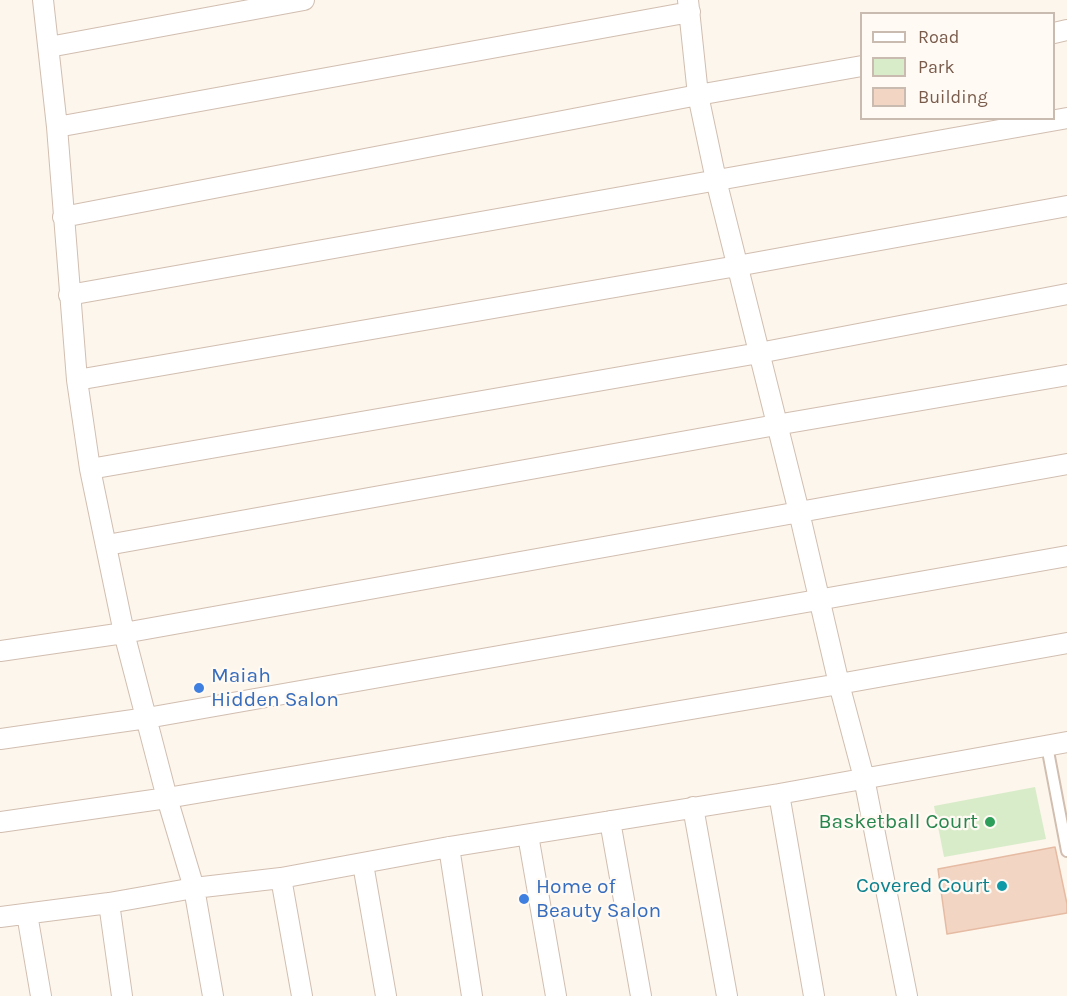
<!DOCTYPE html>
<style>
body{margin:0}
#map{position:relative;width:1067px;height:996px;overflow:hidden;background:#fdf6ec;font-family:Karla,sans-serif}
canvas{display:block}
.legend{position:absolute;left:860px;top:12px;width:195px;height:108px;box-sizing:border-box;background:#fffaf3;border:2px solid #cabbb1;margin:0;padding:8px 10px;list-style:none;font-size:18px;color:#7a5c4d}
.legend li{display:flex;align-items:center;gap:12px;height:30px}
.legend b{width:30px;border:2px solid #cabbb1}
</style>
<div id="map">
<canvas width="1067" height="996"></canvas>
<ul class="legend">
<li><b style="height:8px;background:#fff"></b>Road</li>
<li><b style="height:16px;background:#d8ecc9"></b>Park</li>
<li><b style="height:16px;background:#f3d5c3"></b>Building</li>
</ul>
</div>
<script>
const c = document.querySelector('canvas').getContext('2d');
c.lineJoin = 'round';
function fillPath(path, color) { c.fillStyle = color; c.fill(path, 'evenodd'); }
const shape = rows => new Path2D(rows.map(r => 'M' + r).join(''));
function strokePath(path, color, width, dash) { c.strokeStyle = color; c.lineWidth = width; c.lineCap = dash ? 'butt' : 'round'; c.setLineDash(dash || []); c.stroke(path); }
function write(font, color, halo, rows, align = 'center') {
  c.font = font + ' Karla,sans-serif'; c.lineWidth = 4.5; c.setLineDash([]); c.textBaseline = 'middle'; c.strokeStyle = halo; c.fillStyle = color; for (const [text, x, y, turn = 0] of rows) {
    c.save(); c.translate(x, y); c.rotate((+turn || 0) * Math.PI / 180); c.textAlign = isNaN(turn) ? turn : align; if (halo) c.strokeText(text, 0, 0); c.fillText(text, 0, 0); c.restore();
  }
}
const green = shape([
 [1035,787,1046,839,944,857,934,806]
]);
const building = shape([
 [1055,847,1067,904,1067,913,947,934,938,869,1055,847]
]);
const lane = shape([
 [1047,746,1067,851]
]);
const street = shape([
 [43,0,57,127,77,380,90,469,124,633,167,798,194,888,213,996],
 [688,0,698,95,716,180,799,512,839,684,864,778,907,996],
 [1054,33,1067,30],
 [49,47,304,0],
 [57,127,690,12],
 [63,217,698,95,862,66],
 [69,295,1067,118],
 [77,380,737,266,1067,206],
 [90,469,759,353,1067,294],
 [107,545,776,425,1067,375],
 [0,651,124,633,1067,464],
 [0,739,147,718,1067,556],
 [779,794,814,996],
 [693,807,727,996],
 [610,821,641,996],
 [0,822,167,798,839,684,1067,643],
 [528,835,556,996],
 [449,847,472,996],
 [363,864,386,996],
 [281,878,302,996],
 [109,903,122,996],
 [27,914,41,996],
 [0,917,109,903,194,888,281,878,449,847,779,794,1067,742]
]);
const markers = [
 [199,688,6,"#3f7fe0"],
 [990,822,6,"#2e9e5b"],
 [1002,886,6,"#0f9aa8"],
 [524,899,6,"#3f7fe0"]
];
const shopNames = [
 ["Maiah",211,676],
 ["Hidden Salon",211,700],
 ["Home of",536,887],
 ["Beauty Salon",536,911]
];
const leisureNames = [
 ["Basketball Court",978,822]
];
const cultureNames = [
 ["Covered Court",990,886]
];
fillPath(green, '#d8ecc9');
fillPath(building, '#f3d5c3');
strokePath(building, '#e6bba3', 1.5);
strokePath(lane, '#d1beb0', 14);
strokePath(street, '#d1beb0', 22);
strokePath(lane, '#fff', 10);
strokePath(street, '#fff', 20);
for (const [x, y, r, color] of markers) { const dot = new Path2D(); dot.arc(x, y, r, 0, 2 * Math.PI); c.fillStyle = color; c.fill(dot); strokePath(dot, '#fffaf3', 2); }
write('21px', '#366cbe', '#fffaf3', shopNames, 'left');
write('21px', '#27864d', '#fffaf3', leisureNames, 'right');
write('21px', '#0d838f', '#fffaf3', cultureNames, 'right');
</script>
